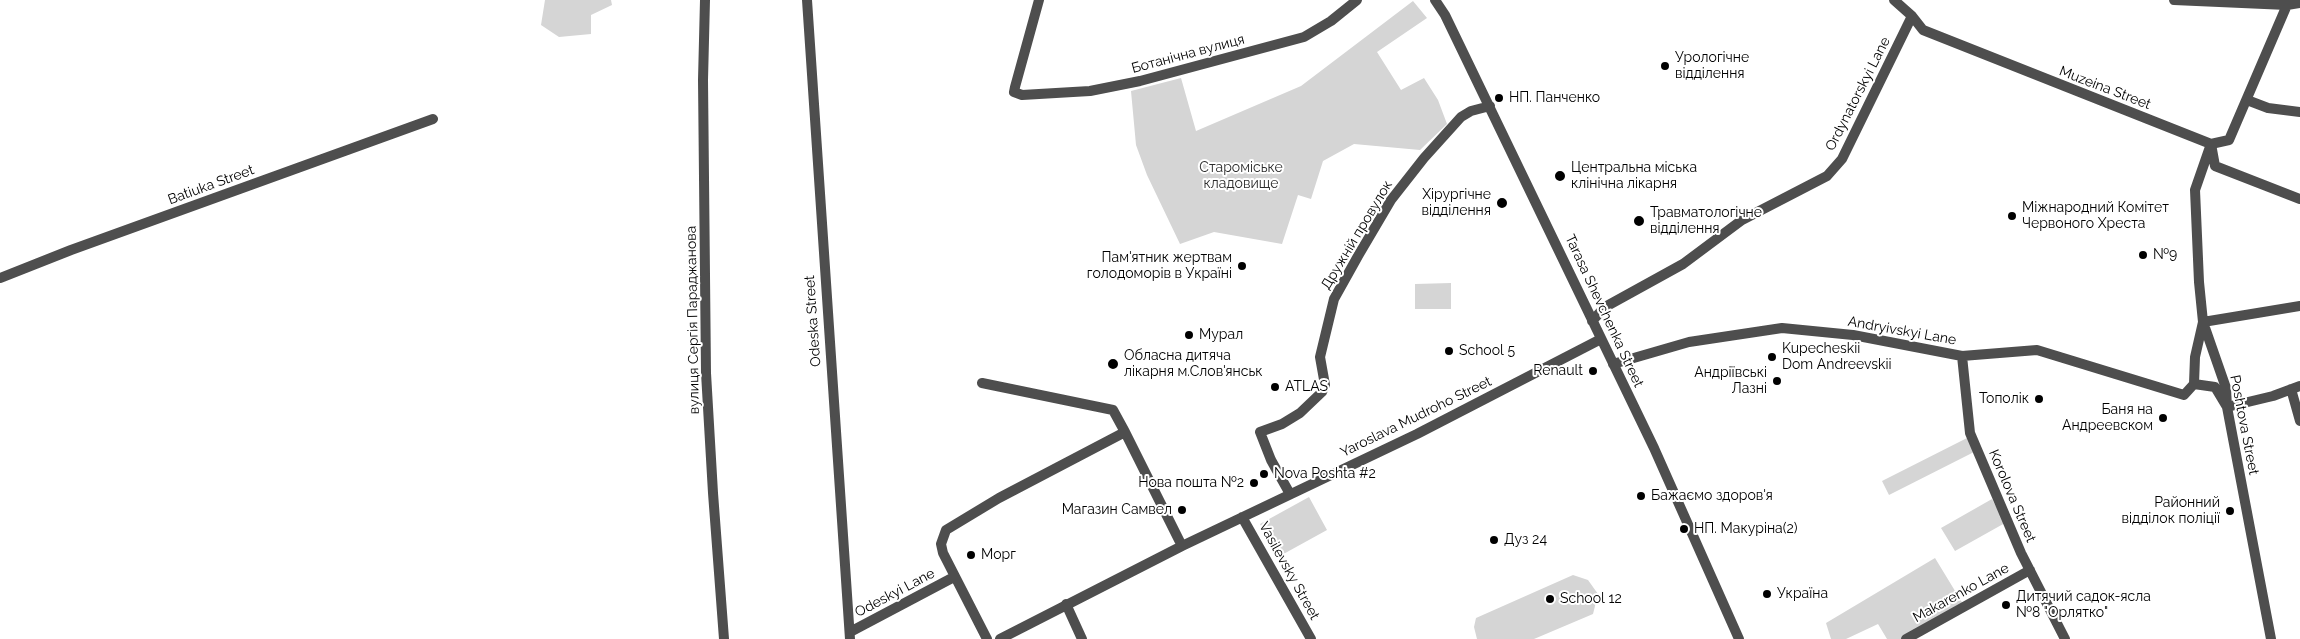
<!DOCTYPE html>
<html>
<head>
<meta charset="utf-8">
<style>
  body { margin:0 }
  canvas { display:block; background:#fff }
</style>
</head>
<body>
<canvas width="2300" height="639"></canvas>
<script>
const ctx = document.querySelector('canvas').getContext('2d');
ctx.lineJoin = 'round';
function paint(path, color) { ctx.fillStyle = color; ctx.fill(path, 'evenodd'); }
function strokePath(path, color, width, dash) { ctx.strokeStyle = color; ctx.lineWidth = width; ctx.lineCap = dash ? 'butt' : 'round'; ctx.setLineDash(dash || []); ctx.stroke(path); }
function label(font, color, halo, rows, align = 'center') {
  ctx.font = font + ' Raleway,sans-serif'; ctx.lineWidth = 4; ctx.setLineDash([]); ctx.textBaseline = 'middle'; ctx.strokeStyle = halo; ctx.fillStyle = color; for (const [text, x, y, turn = 0] of rows) {
    ctx.save(); ctx.translate(x, y); ctx.rotate((+turn || 0) * Math.PI / 180); ctx.textAlign = isNaN(turn) ? turn : align; if (halo) ctx.strokeText(text, 0, 0); ctx.fillText(text, 0, 0); ctx.restore();
  }
}
paint(new Path2D(`
  M545,0h66l1,5 -21,10v19l-32,3 -18,-12z
  M1413,1l14,17 -50,34 24,38 23,-12 14,22 9,24 -27,26 -66,-6 -31,17 -12,38 -13,-4 -16,49 -68,-12 -34,12 -33,-69 -11,-30 -5,-54 50,-13 15,53 105,-45z
  M1451,283v26h-36v-25z
  M1969,437l7,14 -87,44 -7,-14z
  M1309,497l18,33 -49,27 -18,-33z
  M1992,499l13,24 -50,28 -14,-23z
  M1935,558l28,46 -62,35h-14l-9,-15 -32,15h-15l-5,-16z
  M1573,575l15,5 10,14 -5,20 -59,25h-57l-3,-12 2,-9z`), '#d5d5d5');
strokePath(new Path2D(`
  M705,0l-2,80 3,293 7,120 11,146
  M807,0l43,639
  M1039,0l-24,87 -1,5 8,3 68,-4 50,-10 164,-44 27,-16 26,-21
  M1435,0l10,15 209,433 85,191
  M1894,0l18,16 11,14 288,114 4,22 85,33
  M2174,0l113,5 13,-2
  M2247,100l21,8 32,4
  M0,278l71,-28 362,-131
  M1592,321l13,-14 78,-43 59,-44 85,-44 15,-17 70,-143
  M1962,356l8,77 51,120 44,86
  M1613,364l76,-22 93,-14 71,7 109,21 75,-6 147,45 10,-11 21,3 12,20 46,-11 27,-10
  M982,383l131,27 12,22
  M2194,384l1,-27 8,-35 97,-16
  M2291,389l9,32
  M1290,494l-19,-34 -11,-28 22,-8 18,-11 22,-21 3,-7 -5,-28 14,-58 24,-43 33,-56 33,-42 37,-41 10,-6 19,-5
  M1242,517l69,122
  M1066,604l16,35
  M850,632l104,-55
  M987,639l-44,-86 -2,-9 5,-14 53,-32 126,-66 57,114
  M1000,639l182,-93 235,-112 184,-95
  M1906,639l124,-69
  M2271,639l-44,-232 -1,-19 -23,-66 -4,-40 -4,-92 16,-46 18,-4 58,-135`), '#4e4e4e', 10);
for (const [x, y, r, color] of [
  [1665,66,5,"#000"],
  [1499,98,5,"#000"],
  [1560,176,6,"#000"],
  [1502,203,6,"#000"],
  [2012,216,5,"#000"],
  [1639,221,6,"#000"],
  [2143,255,5,"#000"],
  [1242,266,5,"#000"],
  [1189,335,5,"#000"],
  [1449,351,5,"#000"],
  [1772,357,5,"#000"],
  [1113,364,6,"#000"],
  [1593,371,5,"#000"],
  [1777,381,5,"#000"],
  [1275,387,5,"#000"],
  [2039,399,5,"#000"],
  [2163,418,5,"#000"],
  [1264,474,5,"#000"],
  [1254,483,5,"#000"],
  [1641,496,5,"#000"],
  [1182,510,5,"#000"],
  [2230,511,5,"#000"],
  [1684,529,5,"#000"],
  [1494,540,5,"#000"],
  [971,555,5,"#000"],
  [1767,594,5,"#000"],
  [1550,599,5,"#000"],
  [2006,605,5,"#000"]
]) { const dot = new Path2D(); dot.arc(x, y, r, 0, 2 * Math.PI); ctx.fillStyle = color; ctx.fill(dot); strokePath(dot, '#fff', 2); }
label('14px', '#000', '#fff', [
  ["Ботанічна вулиця",1188,54,-15],
  ["Muzeina Street",2105,88,21],
  ["Ordynatorskyi Lane",1858,94,-63],
  ["Batiuka Street",211,185,-20],
  ["Дружній провулок",1357,235,-59],
  ["Tarasa Shevchenka Street",1604,311,65],
  ["вулиця Сергія Параджанова",693,320,-91],
  ["Odeska Street",813,321,-94],
  ["Andryivskyi Lane",1902,331,10],
  ["Yaroslava Mudroho Street",1416,417,-26],
  ["Poshtova Street",2244,425,79],
  ["Korolova Street",2012,496,67],
  ["Vasilevsky Street",1289,571,61],
  ["Odeskyi Lane",895,593,-28],
  ["Makarenko Lane",1961,593,-29]
]);
label('14px', '#000', '#fff', [
  ["Урологічне",1675,58],
  ["відділення",1675,74],
  ["НП. Панченко",1509,98],
  ["Центральна міська",1571,168],
  ["клінічна лікарня",1571,184],
  ["Хірургічне",1491,195,"right"],
  ["відділення",1491,211,"right"],
  ["Міжнародний Комітет",2022,208],
  ["Червоного Хреста",2022,224],
  ["Травматологічне",1650,213],
  ["відділення",1650,229],
  ["№9",2153,255],
  ["Пам'ятник жертвам",1232,258,"right"],
  ["голодоморів в Україні",1232,274,"right"],
  ["Мурал",1199,335],
  ["Kupecheskii",1782,349],
  ["Dom Andreevskii",1782,365],
  ["School 5",1459,351],
  ["Обласна дитяча",1124,356],
  ["лікарня м.Слов'янськ",1124,372],
  ["Renault",1583,371,"right"],
  ["Андріївські",1767,373,"right"],
  ["Лазні",1767,389,"right"],
  ["ATLAS",1285,387],
  ["Тополік",2029,399,"right"],
  ["Баня на",2153,410,"right"],
  ["Андреевском",2153,426,"right"],
  ["Nova Poshta #2",1274,474],
  ["Нова пошта №2",1244,483,"right"],
  ["Бажаємо здоров'я",1651,496],
  ["Районний",2220,503,"right"],
  ["відділок поліції",2220,519,"right"],
  ["Магазин Самвел",1172,510,"right"],
  ["НП. Макуріна(2)",1694,529],
  ["Дуз 24",1504,540],
  ["Морг",981,555],
  ["Україна",1777,594],
  ["Дитячий садок-ясла",2016,597],
  ["№8 \"Орлятко\"",2016,613],
  ["School 12",1560,599]
], 'left');
label('14px', '#2c2c2c', '#fff', [
  ["Староміське",1241,168],
  ["кладовище",1241,184]
]);
</script>
</body>
</html>
